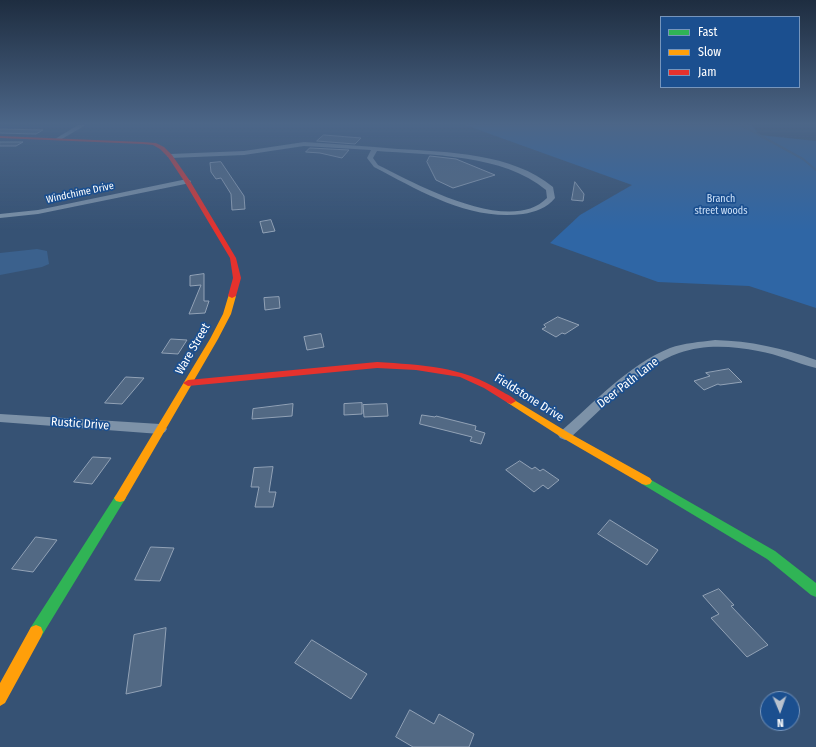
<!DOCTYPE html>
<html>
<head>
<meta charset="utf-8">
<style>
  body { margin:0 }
  #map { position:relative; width:816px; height:747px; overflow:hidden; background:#365274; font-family:"Fira Sans Condensed",sans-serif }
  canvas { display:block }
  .legend { position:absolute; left:660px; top:16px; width:140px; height:72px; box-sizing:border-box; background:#1b4f8f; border:1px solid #7695bc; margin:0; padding:5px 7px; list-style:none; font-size:12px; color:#fff }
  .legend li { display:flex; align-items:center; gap:8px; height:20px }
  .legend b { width:20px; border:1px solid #7695bc }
  .north { position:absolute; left:760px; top:691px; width:40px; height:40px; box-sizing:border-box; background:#1b4f8f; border:1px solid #7695bc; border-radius:50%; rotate:178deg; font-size:11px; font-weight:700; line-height:16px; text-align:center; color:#fff }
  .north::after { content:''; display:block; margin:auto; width:14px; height:18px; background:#b9c2ce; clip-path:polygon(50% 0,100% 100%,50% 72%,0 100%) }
</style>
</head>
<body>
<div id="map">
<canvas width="816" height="747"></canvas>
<ul class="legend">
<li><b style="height:5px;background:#30b455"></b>Fast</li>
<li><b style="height:5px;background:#ff9f0a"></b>Slow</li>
<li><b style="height:5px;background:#e5322d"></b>Jam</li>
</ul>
<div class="north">N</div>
</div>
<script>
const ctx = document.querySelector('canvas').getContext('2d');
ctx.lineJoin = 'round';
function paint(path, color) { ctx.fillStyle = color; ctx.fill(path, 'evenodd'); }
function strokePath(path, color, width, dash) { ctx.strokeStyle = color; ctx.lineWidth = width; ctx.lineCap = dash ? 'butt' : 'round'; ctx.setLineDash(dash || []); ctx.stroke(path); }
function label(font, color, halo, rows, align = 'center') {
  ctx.font = font + ' "Fira Sans Condensed",sans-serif'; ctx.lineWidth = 3.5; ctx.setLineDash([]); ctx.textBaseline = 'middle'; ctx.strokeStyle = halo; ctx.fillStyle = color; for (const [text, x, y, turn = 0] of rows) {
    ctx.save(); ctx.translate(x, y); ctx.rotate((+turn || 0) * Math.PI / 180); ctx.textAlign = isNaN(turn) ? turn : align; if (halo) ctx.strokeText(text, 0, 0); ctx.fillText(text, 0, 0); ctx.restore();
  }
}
paint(new Path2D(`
  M465,125h287l7,10 57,6v167l-67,-22 -91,-4 -108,-39 30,-28 52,-30z`), '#2f66a5');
paint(new Path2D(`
  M37,249l10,2 2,13 -7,3 -42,8v-22z`), '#3b618d');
strokePath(new Path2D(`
  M741,125l62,34 13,11`), '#3b618d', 2);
const building = new Path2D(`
  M0,129l43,1 -7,4 -36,-1z
  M324,135l37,3 -6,6 -38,-3z
  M0,142h23l-7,4h-16z
  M310,148l39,2 -7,8 -22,-5 -14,-1z
  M430,156l26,3 39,16 -42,13 -17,-8 -9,-18z
  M221,162l23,34 1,13 -13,1 -1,-16 -10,-16 -5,1 -5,-7 -1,-9z
  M575,182l9,12 -1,7 -11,-1z
  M271,220l4,11 -12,2 -3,-11z
  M204,274v27h5l-4,12 -16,1 12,-29 -11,1v-10z
  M279,297l1,11 -15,2 -1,-12z
  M558,317l8,3 13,5 -14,9 -3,-1 -6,4 -14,-8 4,-2 -2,-2z
  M321,334l3,13 -17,3 -3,-13z
  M171,339l16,1 -9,14 -16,-1z
  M729,369l13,13 -22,3 -2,-1 -14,6 -10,-9 16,-5 -4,-3z
  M126,377l18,1 -22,26 -17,-1z
  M362,403v11l-18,1v-11z
  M293,404l-1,12 -40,3 1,-10z
  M387,404l1,12 -24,1 -1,-12z
  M422,415l13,2 1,-1 40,10 -1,4 10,3 -4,11 -11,-3 2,-4 -52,-13z
  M93,457l18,1 -19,26 -18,-2z
  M520,461l12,8 3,-2 5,4 3,-2 16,11 -11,9 -5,-4 -9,7 -28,-22z
  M273,467l-4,25h7l-3,15h-18l4,-20h-8l3,-19z
  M610,520l48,30 -11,15 -49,-31z
  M36,537l21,3 -24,32 -21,-3z
  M151,547l23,1 -14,33 -25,-1z
  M719,589l15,16 -3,1 37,39 -21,12 -36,-39 8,-4 -16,-18z
  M166,628l-5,58 -35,8 8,-59z
  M312,640l55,34 -16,25 -56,-36z
  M410,710l24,14 5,-10 35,20 -5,13h-56l-17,-10z`);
paint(building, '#526984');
strokePath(building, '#92a2b6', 1);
paint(new Path2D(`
  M78,125h8l-26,15 -5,-1z
  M304,142c32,2 63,4 94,7 50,3 114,4 155,38l2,11c-8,10 -20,14 -32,16 -54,7 -103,-23 -149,-47l-7,-9 4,-8 -67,-4 -60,9 -74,3 -3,-2 3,-2 74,-3zM377,151c52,4 127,3 169,39l1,8c-37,38 -131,-14 -169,-33l-5,-7z
  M187,179l4,2 -1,2 -152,31 -38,4v-4l38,-4z
  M715,340c35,1 68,8 101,20v8c-20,-5 -38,-14 -58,-17 -25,-5 -54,-7 -79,2 -38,13 -79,58 -109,85l-5,2 -5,-2 -2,-3 2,-3c34,-29 68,-67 110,-84 14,-5 30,-6 45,-8z
  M0,414l160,10 5,2 2,3 -2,3 -5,2 -160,-12z`), '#7d92a8');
paint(new Path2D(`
  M646,477l129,74 41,32v14l-5,-2 -44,-36 -125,-75 -2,-3 2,-3z
  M120,494l4,1 2,3 -2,3 -83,136 -5,2 -5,-2 -2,-5 2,-5 85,-132z`), '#30b455');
paint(new Path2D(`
  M229,294h3l4,2 -5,18 -13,25 -94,162 -4,1 -4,-1 -2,-3 2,-3 94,-156 13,-25z
  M511,398l58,35 81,45 2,3 -2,3 -4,1 -4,-1 -81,-47 -53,-34 -2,-2 2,-2z
  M36,625l5,2 2,5 -2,5 -36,66 -5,3v-23l31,-56z`), '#ff9f0a');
paint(new Path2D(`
  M0,136l143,6 13,1 8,4 8,8 18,26 46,77 5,20 -5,18 -4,2 -4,-2 5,-18 -3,-20 -46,-77 -16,-24 -8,-8 -7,-4 -10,-1 -143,-6z
  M377,362c45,3 85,4 124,29 5,3 11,5 15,10l-5,3 -3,-1 -24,-15 -24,-11 -44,-7 -39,-2 -189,18 -5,-3 5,-3z`), '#e5322d');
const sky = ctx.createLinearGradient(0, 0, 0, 230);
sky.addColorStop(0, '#1e2d40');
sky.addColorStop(0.54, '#4c6688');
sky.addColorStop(1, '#4c668800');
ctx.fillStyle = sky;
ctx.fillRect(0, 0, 816, 230);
label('10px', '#fff', '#1b4f8f', [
  ["Windchime Drive",80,193,-12]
]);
label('10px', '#cfe3fa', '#1b4f8f', [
  ["Branch",721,199],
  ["street woods",721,211]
]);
label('12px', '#fff', '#1b4f8f', [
  ["Ware Street",193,349,-60],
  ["Deer Path Lane",628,383,-38],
  ["Fieldstone Drive",529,398,32],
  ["Rustic Drive",80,424,4]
]);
</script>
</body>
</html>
